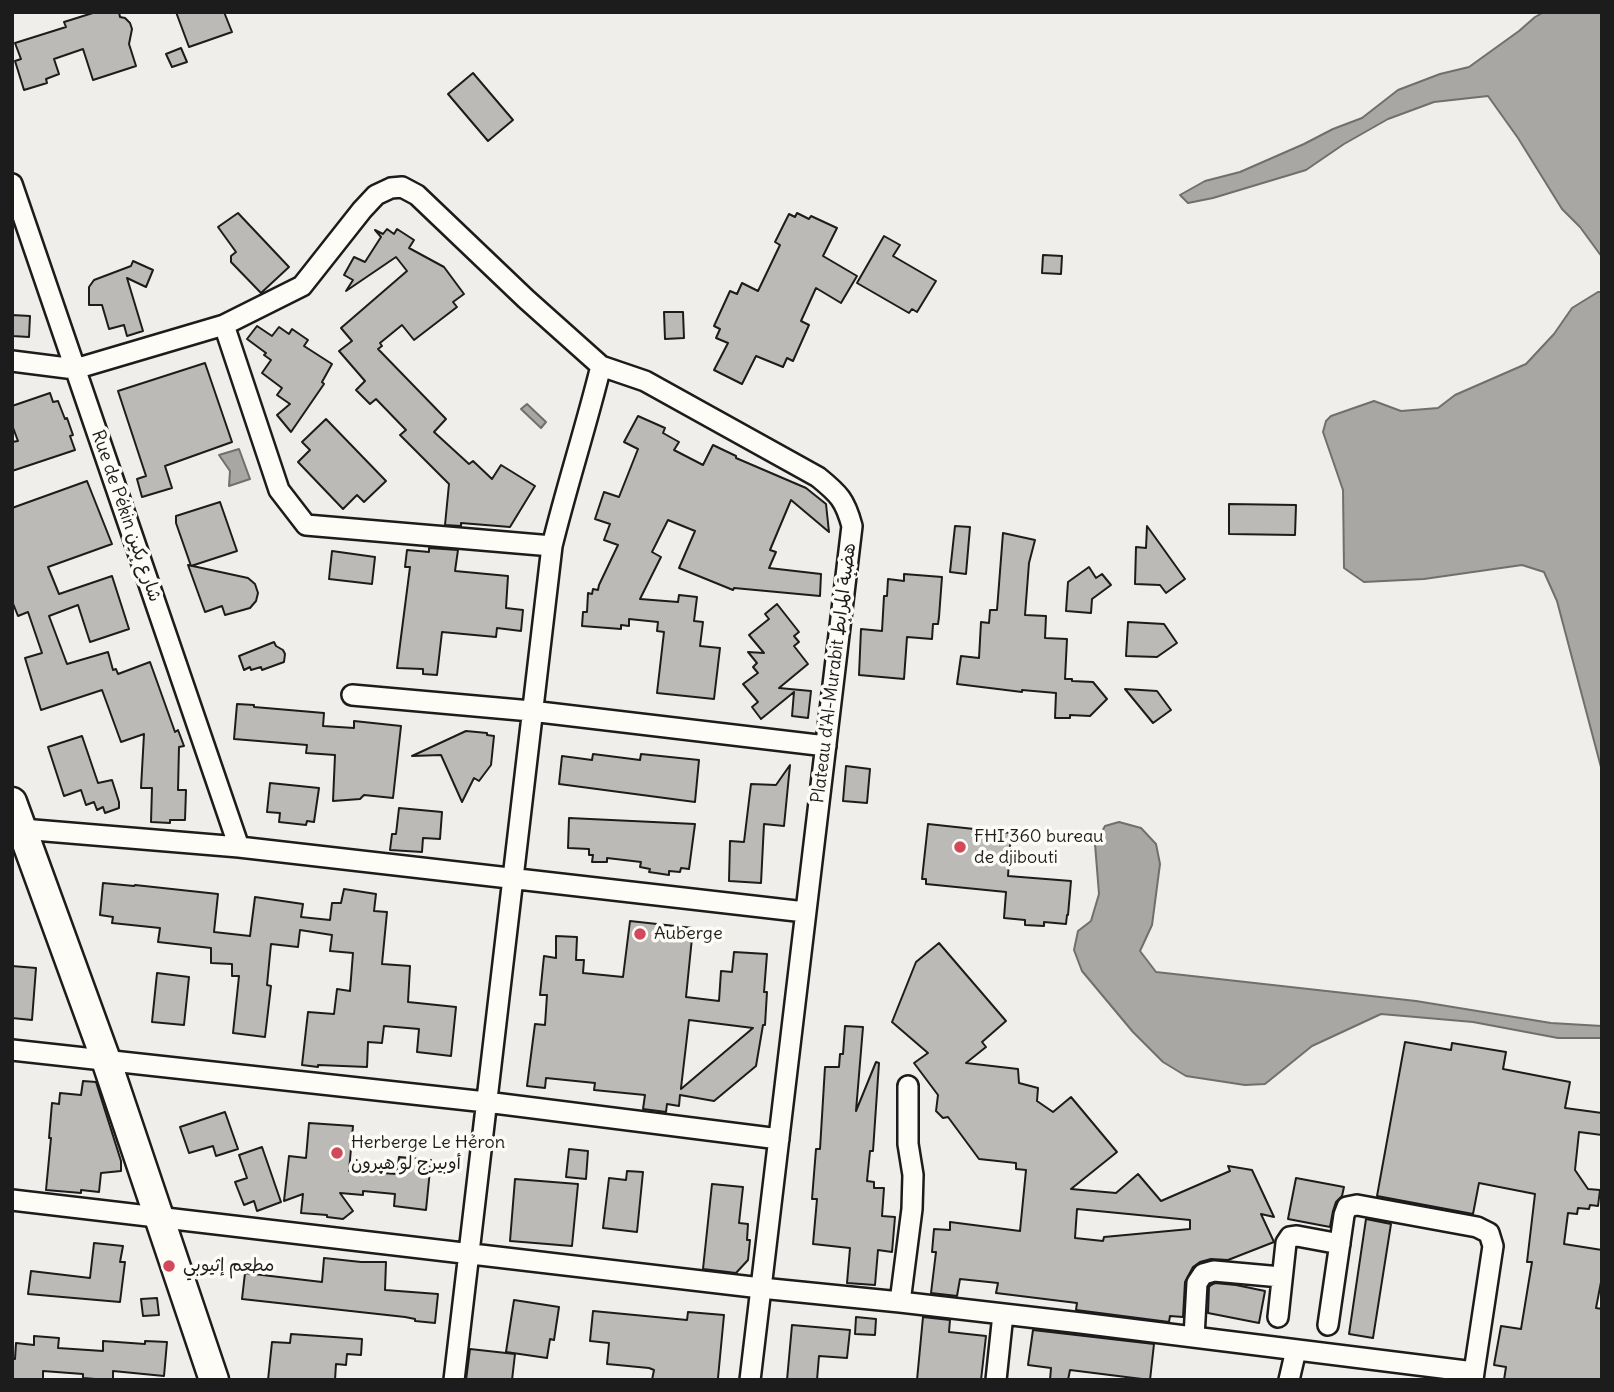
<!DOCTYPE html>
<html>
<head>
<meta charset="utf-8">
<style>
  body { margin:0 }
  #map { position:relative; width:1614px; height:1392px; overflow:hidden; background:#f0eeea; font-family:Delius,sans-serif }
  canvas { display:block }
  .frame { position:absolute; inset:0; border:14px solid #1c1c1c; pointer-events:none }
</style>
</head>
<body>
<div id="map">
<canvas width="1614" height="1392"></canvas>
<div class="frame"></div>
</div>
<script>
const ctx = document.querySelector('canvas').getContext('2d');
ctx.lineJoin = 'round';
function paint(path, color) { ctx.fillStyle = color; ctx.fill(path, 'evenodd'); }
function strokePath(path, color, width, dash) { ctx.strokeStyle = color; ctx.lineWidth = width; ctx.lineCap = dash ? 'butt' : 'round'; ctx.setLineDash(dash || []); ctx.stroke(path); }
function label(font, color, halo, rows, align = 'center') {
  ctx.font = font + ' Delius,"Playpen Sans Arabic",sans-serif'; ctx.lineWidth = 7; ctx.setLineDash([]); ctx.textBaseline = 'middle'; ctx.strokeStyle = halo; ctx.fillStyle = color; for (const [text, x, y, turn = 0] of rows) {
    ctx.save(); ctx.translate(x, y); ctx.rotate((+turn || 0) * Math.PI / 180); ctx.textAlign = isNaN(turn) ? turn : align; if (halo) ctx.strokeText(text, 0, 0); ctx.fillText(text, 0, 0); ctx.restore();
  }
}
const water = new Path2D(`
  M1544,12h58v245l-22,-30 -18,-18 -44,-71 -30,-42 -54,6 -46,17 -44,25 -38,26 -93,28 -25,5 -8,-8 25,-14 35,-9 64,-28 29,-15 29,-11 36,-28 42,-16 29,-7 50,-36 16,-14z
  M1598,292h4v479l-45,-170 -13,-29 -22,-7 -98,14 -60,3 -20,-14 -1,-78 -20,-58 3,-11 5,-5 43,-15 27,10 37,-3 17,-13 71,-31 28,-30 18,-26z
  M527,404l19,18 -5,6 -20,-19z
  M239,449l11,30 -21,7 1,-15 -11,-16z
  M1119,822l22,6 15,16 4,20 -8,61 -12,26 16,21 260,29 135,22 51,3v12h-44l-85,-16 -92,-8 -69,32 -47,38 -20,1 -59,-9 -23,-14 -30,-30 -51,-61 -8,-21 4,-19 13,-10 8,-27 -4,-50 10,-18z`);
paint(water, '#a8a7a3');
strokePath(water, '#706f6d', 2);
const building = new Path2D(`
  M96,12h23l1,5 5,1 5,5 2,6 -3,15 7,22 -43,14 -10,-31 -29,10 5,15 -13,5 1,4 -23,7 -9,-29 6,-2 -6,-16 51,-16 -2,-5z
  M176,12h48l8,20 -43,15z
  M181,48l6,14 -15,5 -6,-13z
  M473,73l40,47 -25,21 -40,-47z
  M238,213l51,54 -28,26 -30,-31v-6l5,-4 -18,-25z
  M797,213l12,6 2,-3 26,12 -14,28 34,20 -16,27 -25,-15 -15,33 8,4 -16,36 -6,-3 -4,9 -27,-11 -14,28 -28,-14 14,-27 -12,-5 4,-9 -6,-3 16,-35 7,3 5,-11 16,8 22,-46 -5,-3 14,-28 6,3z
  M387,229l7,5 3,-5 17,11 -5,8 35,19 20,27 -11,8 4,5 -43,33 -12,-15 -22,18 2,3 -4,3 68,70 -12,13 35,32 4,-3 19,18 9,-14 34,21 -25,41 -49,-4v3l-16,-1 4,-41 -49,-49 6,-5 -30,-31 -6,5 -14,-14 9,-9 -26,-30 13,-10 -11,-13 66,-57 -11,-14 -50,34 7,-11 -9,-5 10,-18 11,5 16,-25 -6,-7 8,4z
  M884,236l16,9 -7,11 43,25 -19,31 -5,-3 -3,4 -52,-30z
  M1043,255l19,1 -1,18 -19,-1z
  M133,261l20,9 -7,17 -19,-9 16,53 -16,5 -3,-11 -15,4 -7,-24h-13v-18l5,-7 37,-14z
  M664,312h19l1,26 -19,1z
  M12,315l18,1 -1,21 -17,-1z
  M257,326l15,10 7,-9 10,7 3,-5 16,11 -4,6 28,18 -10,18 2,2 -33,48 -14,-17 13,-11 -13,-9 5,-7 -20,-15 9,-13 -7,-5 2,-2 -19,-14z
  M205,363l27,79 -67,24 7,22 -30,9 -5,-18 9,-3 -28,-85z
  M50,393l3,9 5,-1 7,18 2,-1 6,17 -3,1 5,14 -63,21v-29l6,-1 -6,-16v-19z
  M638,416l27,12 -2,5 16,9 -5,8 29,15 10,-20 23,11v2l70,30 20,16 3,28 -38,-32 -21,50 6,2 -7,16 52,6 -1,22 -86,-8 -1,2 -54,-22 16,-37 -27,-11 -16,32 9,5 -21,42 38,3 1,-7 18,2 -3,24 9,1 -3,24 20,2 -6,51 -57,-6 7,-61 -7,-1 1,-9 -29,-3v7l-8,-1v4l-39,-3 1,-14h4l1,-19 4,1 1,-5 5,1 1,-5 19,-40 -14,-5 6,-16 -15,-5 9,-27 15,5 19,-48 -14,-7z
  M326,419l60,62 -22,21 -7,-7 -14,14 -45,-47 12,-12 -8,-8z
  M87,481l25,63 -64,23 11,27 53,-18 17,53 -39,13 -12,-37 -29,11 18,48 41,-12 5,18 3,-1 2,5 32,-12 25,70 3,-2 6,16 -5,1 -1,43h8l-1,30h-15v3l-19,-1 1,-34h-11l3,-54 -23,8 -19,-52 -61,20 -16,-52 17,-5 -14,-41 -10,4 -6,-15v-93z
  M220,502l17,49 -46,15 -15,-43v-7z
  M1229,504l67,1 -1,30 -66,-1z
  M955,526l15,1 -4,47 -16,-2z
  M1147,526l38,53 -19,14 -6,-8 -25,-1 1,-37 10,1z
  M1003,533l32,7 -6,23 -4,52 21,1 -1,22 22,1 -2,40h7v2l21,1 14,17 -17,17 -20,-1v3h-15l1,-25 -34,-3v2l-65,-8 4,-28 18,2 2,-36 8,1 1,-13h7z
  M429,548l29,2 -3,21 53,5 -2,32 17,2 -2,21 -24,-3 -1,9 -54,-5 -5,43 -14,-1v-5l-26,-1 13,-101h-5l2,-17 22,2z
  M332,551l43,6 -3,27 -43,-5z
  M188,565l60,13 7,6 3,9 -2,8 -6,7 -25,7 -3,-9 -17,6z
  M1089,567l7,11 6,-4 9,11 -19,14 -1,14 -25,-2 2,-29z
  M904,574l38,3 -3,40 -1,7h-5l-1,15 -25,-2 -3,42 -45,-4 2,-46 21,2 2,-35h3l1,-17 16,2z
  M777,604l22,28 -5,4 5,6 -5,4 14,18 -29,24 32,3 -3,27 -16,-2 2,-24 -33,27 -9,-12 6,-5 -15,-18 15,-11 -5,-6 4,-4 -9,-11 16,1 -15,-18 20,-16 -4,-5z
  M1128,622l36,2 13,19 -20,14 -31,-1z
  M274,642l2,4 7,4 2,4 -1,8 -22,8 -1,-3 -10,3 -1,-3 -6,3 -5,-14z
  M1125,689l32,2 14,19 -18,13z
  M237,704l17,1v2l70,6 -1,13 31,2v-7l47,5 -8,72 -29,-3 -4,4 -27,2 2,-46 -29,-2 1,-8 -73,-6z
  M466,731l21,2v2l7,1 -3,29 -12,16 -5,-3 -12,24 -21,-47 -29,1z
  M82,736l16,47 14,-3 7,22v6l-14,5 -2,-6 -6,3 -3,-8 -8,3 -5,-15 -17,6 -16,-49z
  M593,754l47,6 1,-6 58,6 -4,42 -136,-18 3,-28 30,4z
  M790,765l-6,61 -20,-2 -3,59 -32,-2 1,-40 14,1 7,-58 25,1z
  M846,766l24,3 -3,34 -24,-2z
  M270,783l49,5 -5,34 -7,-1 -1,4 -27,-3 1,-9 -13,-1z
  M399,808l43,4 -2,27 -17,-1 -1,14 -32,-2 2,-16h4z
  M569,818l126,6 -6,45 -8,-1 -1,4 -11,-1v4l-20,-3 1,-3 -10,-2 1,-5 -34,-4v4h-15l1,-7h-4v-6l-21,-1z
  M928,824l83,9 -3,43 63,5 -3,34h-1l-1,9 -22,-2v4l-19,-1v-5l-21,-2 2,-26 -80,-8v-5h-4z
  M103,883l31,3 1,-1 83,9 -4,38 36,4 5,-39 48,7 -2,13 29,3 2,-17h9l3,-14 32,5 -2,17 13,1 -5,52 28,2 -2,36 48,5 -5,49 -34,-4 2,-23 -35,-3 -2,17 -14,-1 -1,25 -49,-2v2l-16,-2 6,-53 26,2 3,-25 13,2 3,-38 -23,-2 2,-16 -32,-5 -2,17 -27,-3 -4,41 4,1 -6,51 -32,-4 6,-57h-7v-12l-21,-1v-15l-53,-6 2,-14 -48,-5 1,-6 -13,-2z
  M630,921l63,7 -7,69 33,4 2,-30 11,1 2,-20 33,2 -3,38h3l-2,33h-2l-7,41 -42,35 -34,-6 -1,11 -12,-2 -1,8 -23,-3 2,-14 -51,-5 1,-7 -49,-5 -1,10 -18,-2 8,-62 10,1 2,-30h-7l4,-39 12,2v-22l21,1 -1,23h8l-1,13 40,4zM689,1020l64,8 -72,61v-1z
  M939,943l67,78 -24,21 4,5 -20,16 52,6 1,14 19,5 -1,13 16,11 18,-15 46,55 -46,37 45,4 22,-19 23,27 69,-30 -2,-5 24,4 22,47 -13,-3 13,28 -46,18 -17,-1 -11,3 -7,5 -8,15 -2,35 -13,-1 -1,6 -93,-12 1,-7 -81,-10 2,-10 -38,-4 -3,17 -26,-3 5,-41h-4l2,-23 16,1v-8l70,9 6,-61 -10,-1v-6l-37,-4 -31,-42 -5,1 -7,-7 2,-16 -24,-32 14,-10 -36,-31 24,-60zM1077,1209l113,11v9l-86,8 -1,4 -28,-3z
  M12,966l24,2 -4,52 -20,-2z
  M157,973l32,4 -5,48 -32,-3z
  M845,1026l18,1 -7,84 20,-49 3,1 -6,88h-3l-3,30 7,1v6h10l-2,28 13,1 -3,35 -14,-2 -3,35 -28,-2 3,-35 -37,-4 4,-45h-5l4,-50h4l5,-82h14l1,-13h3z
  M1405,1042l46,8 1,-7 54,9 -3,17 67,13 -5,26 37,5v22l-23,-3 -4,38 13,19 12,1 -2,16 -8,-1 -1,4 -11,-1 -1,6 -9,-1 -4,31 38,6v27l-6,31 6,1v71h-98l2,-13 -12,-2 7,-39 20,3 11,-67h-5l8,-68 -56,-11 -6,31 -96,-18z
  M83,1081l13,1 25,79v10l-20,2 -2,19 -18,-2v3l-35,-3 5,-52h-2l3,-35 7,1 1,-11 21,2z
  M225,1112l13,37 -22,7 -3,-10 -24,7 -9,-26z
  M309,1123l44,3 -4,45 48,3 2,-17 32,3 -5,50 -32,-4 1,-12 -32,-3v4l-23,-2 13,18 -10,8 -16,-2v-2l-26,-2 2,-19 -19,7 5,-45 17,2z
  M262,1147l19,55 -24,9 -3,-10 -10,4 -9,-23 12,-4 -8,-23z
  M569,1149l19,2 -2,28 -20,-2z
  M627,1171l16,1 -6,60 -34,-4 6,-50 17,2z
  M1296,1178l48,9 -2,9 -6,6 -3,9 -3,16 -42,-8z
  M515,1179l63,5 -6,62 -62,-5z
  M712,1184l31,3 -4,36 9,1 -1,16h3l-2,20 -12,13 -33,-4z
  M1366,1219l25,5 -18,114 -24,-4z
  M94,1243l29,3 -3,16h5l-5,40 -92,-8 3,-23 59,7z
  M324,1258l37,4h25l-1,28 53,4 -3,29 -20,-2v-2l-10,-2 -163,-18 3,-26 77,9z
  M1215,1283l21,2 29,6 -6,32 -51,-10 1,-26 2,-2z
  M157,1298l2,17 -16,1 -2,-17z
  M514,1300l45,7 -5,33 -4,-1 -3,19 -41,-6z
  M593,1311l94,9 1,-8 36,3 -6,63 -1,2h-65l2,-10 -5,-2 -42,-4 2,-21 -19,-2z
  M856,1317l20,2 -1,16 -20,-1z
  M923,1317l27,3 -1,12 37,4 -5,44h-64z
  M792,1325l58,5 -3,28 -28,-2 -2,24h-30z
  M1033,1330l121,14 -4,36 -80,-10 -2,10h-18l1,-12 -23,-3z
  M291,1334l71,5 -1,16 -14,-1 -1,11 -10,-1 -1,16h-67l4,-38 18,1z
  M34,1336l25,2 -1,10 45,3v-10l42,3v-3l22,1 -3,34 -51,-5v9h-6l-24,-2v-4l-40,-3v9h-31v-21h3l1,-16 18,2z
  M470,1349l45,5 -3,26h-46z`);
paint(building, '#bbbab6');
strokePath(building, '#1c1c1c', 2);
const street = new Path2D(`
  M12,184l227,663
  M224,325l55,165 27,35 246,21 -98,834
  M12,361l63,8 149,-44 78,-39 60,-76 14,-15 15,-7 11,-1 15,8 109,104 75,67 44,15 173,96c21,17 27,23 34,49l-102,854
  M552,546c15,-61 34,-119 49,-180
  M352,695l179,16 295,35
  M22,829l217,18 566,65
  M12,1050l474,52 293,37
  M12,1200l749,88 139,14 181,21 393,49 -1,8
  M900,1302l12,-93 1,-34 -5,-31v-58
  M1278,1317l8,-74 4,-6 7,-1 43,8
  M1328,1325l16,-110 3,-8 10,-2 120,22 12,6 4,13 -19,126
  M1194,1337l3,-54 6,-9 11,-3 67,6
  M996,1380l7,-66
  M1289,1380l7,-30`);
const secondary = new Path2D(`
  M12,802l94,258 108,320`);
strokePath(street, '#1c1c1c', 24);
strokePath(secondary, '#1c1c1c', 33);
strokePath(street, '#fdfcf7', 19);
strokePath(secondary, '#fdfcf7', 28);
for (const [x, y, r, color] of [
  [960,847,7,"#d1495b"],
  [640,934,7,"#d1495b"],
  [337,1153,7,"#d1495b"],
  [169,1266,7,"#d1495b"]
]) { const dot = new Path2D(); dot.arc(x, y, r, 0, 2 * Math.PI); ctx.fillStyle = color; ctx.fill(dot); strokePath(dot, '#fdfcf7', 2.5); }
label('18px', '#1c1c1c', '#fdfcf7', [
  ["Rue de Pékin شارع بكين",126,516,71],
  ["Plateau d'Al-Murabit هضبة المرابط",834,673,-83]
]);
label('18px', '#1c1c1c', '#fdfcf7', [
  ["FHI 360 bureau",974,837],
  ["de djibouti",974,858],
  ["Auberge",654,934],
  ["Herberge Le Héron",351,1143],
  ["أوبيرج لو هيرون",351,1164],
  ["مطعم إثيوبي",183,1266]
], 'left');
</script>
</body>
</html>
